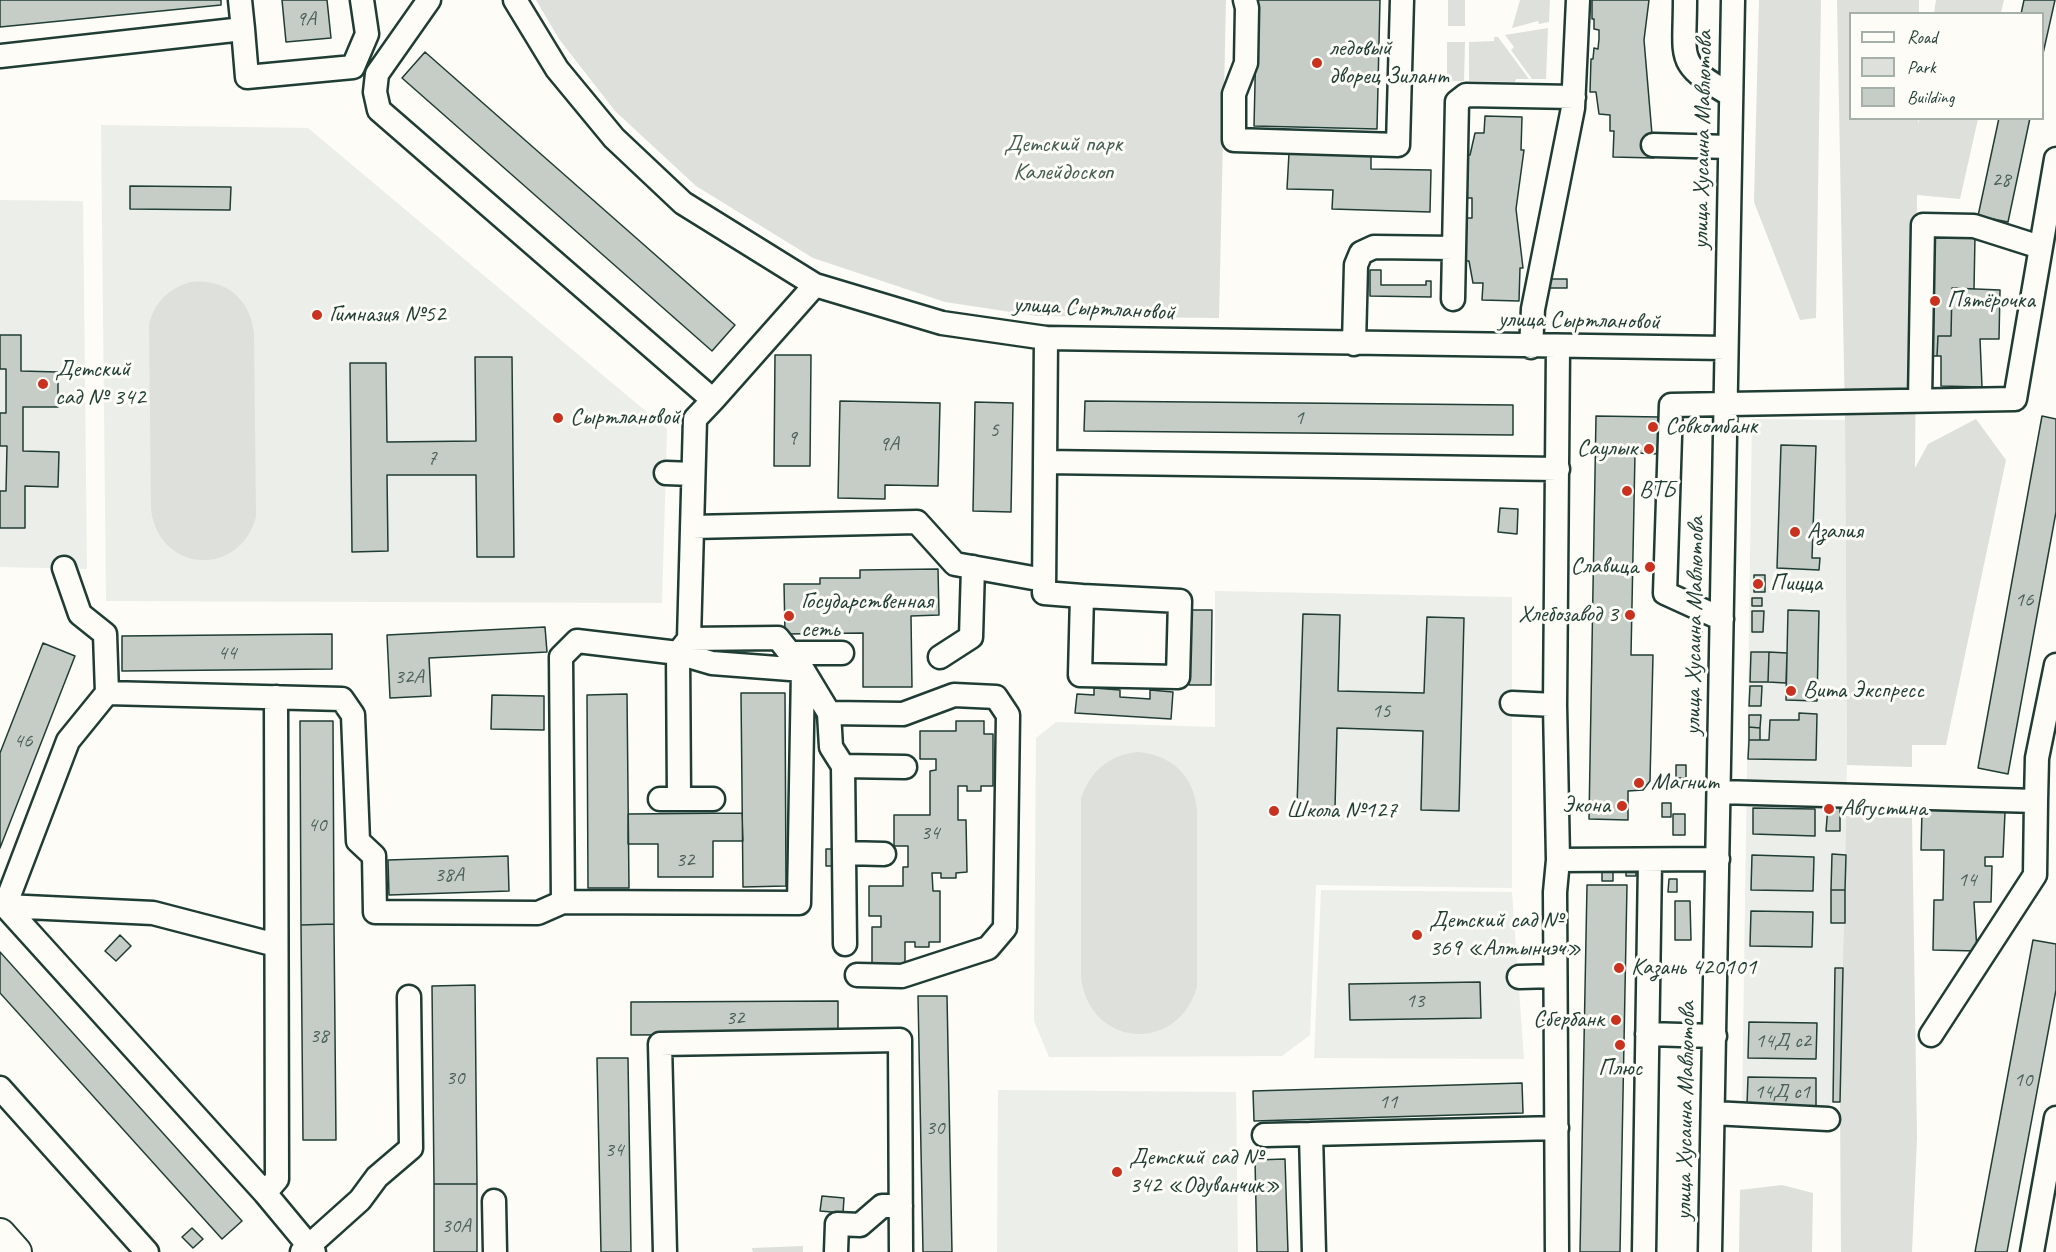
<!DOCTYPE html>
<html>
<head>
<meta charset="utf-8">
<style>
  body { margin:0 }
  #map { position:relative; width:2056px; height:1252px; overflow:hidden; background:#fdfcf7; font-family:Caveat,sans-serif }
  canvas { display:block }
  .legend { position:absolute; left:1849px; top:12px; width:195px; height:108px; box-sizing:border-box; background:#fdfcf7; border:2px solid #a4b0a9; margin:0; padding:8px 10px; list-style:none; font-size:18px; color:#1f3d34 }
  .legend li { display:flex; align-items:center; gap:12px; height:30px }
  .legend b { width:30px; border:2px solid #a4b0a9 }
</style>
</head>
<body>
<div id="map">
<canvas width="2056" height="1252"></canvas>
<ul class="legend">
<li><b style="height:8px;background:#fdfcf7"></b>Road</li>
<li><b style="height:16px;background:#dde0db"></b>Park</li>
<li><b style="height:16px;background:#c6cdc7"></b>Building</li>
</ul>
</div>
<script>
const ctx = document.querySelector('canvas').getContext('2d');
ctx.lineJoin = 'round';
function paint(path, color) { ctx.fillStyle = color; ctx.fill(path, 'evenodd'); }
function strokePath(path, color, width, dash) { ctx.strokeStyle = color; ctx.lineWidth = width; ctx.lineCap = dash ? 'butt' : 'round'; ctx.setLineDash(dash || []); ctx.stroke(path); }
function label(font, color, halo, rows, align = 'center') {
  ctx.font = font + ' Caveat,sans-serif'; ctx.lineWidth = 6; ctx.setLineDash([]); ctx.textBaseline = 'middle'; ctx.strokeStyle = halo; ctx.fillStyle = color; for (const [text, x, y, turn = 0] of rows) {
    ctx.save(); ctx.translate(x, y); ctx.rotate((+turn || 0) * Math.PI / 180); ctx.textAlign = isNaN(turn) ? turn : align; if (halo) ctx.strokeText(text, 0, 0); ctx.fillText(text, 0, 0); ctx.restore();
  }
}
paint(new Path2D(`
  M101,125l207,3 359,301 -5,174 -556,-2z
  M0,200l83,1 4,368 -87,-2z
  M1752,419l93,1 2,345 -7,337h-7l-12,10 -79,-1z
  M1215,591l297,6v291l-196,-3 -6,150 -28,21 -233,1 -15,-36 2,-283 20,-16 159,5z
  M1321,890l191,2 12,167 -210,-1z
  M998,1090l238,2 2,160h-241z`), '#eceee9');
paint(new Path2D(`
  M536,0h690l-7,318 -182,-2 -92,-14 -132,-44 -117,-72 -81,-75 -56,-72z
  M1448,0h17v26h-17z
  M1520,0h30l-1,22 -10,2 -1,-3 -26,7z
  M1759,0h62l-5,318 -16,2 -46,-118z
  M1837,0h82v13l-69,1v104l68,1v5l1,-5h59l-18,80 -43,-4 -2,273 13,-24 48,-25 30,41 -60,285h-34v22l-65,-2 -2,-345z
  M1936,0h68l-3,13h-67z
  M1548,28l-2,51h-14l-21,-29 3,-3 -9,-12z
  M1494,37h4l31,42h-13l-1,3 -46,-1v-39l25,-1z
  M1447,42h18l-1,39h-17z
  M190,282c35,-4 60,16 64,51l2,184c-17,62 -98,55 -105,-8l-2,-185c6,-22 19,-35 41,-42z
  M1138,752c34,3 56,24 59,58v177c-20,68 -108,60 -116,-10v-178c9,-28 28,-44 57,-47z
  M1846,816l66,2 5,320 -5,114h-71l-1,-150z
  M1782,1185l31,8 -1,59h-73l1,-62z
  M803,1246v6h-50l-1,-4z`), '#dde0db');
const building = new Path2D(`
  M0,0h221v5l-221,22z
  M327,0l4,38 -45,4 -4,-42z
  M1257,0h123l-3,129 -123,-3z
  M1592,0h57l-5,40 10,118 -41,-1 1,-26h-4v-16l-11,-1 -3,-22h-6l1,-33h2l1,-11 4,1 1,-10v-9l-5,-1v-10h-2z
  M2024,0h31l-13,58v-44h-21z
  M425,52l310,273 -23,26 -310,-273z
  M1485,116l37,1 -1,33h3l-8,59 7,59h-3l-1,33 -37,-1 1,-17h-10l-4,-22h-5v-33h3v-10h5v-20h-5v-10h-2l1,-33h4l5,-22h9z
  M1999,118h31l-22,104 -30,-6z
  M1289,153l82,2v14l60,1 -1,42 -98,-3 1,-19 -46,-1z
  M130,186l101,1 -1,23 -100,-1z
  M1930,235l45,1 -1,53 -22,-1 -1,48h-13l-1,20h-9z
  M1370,270h11v15h45v-4h5v16l-61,-1z
  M1549,279h18v9h-18z
  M1952,288l48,2 -1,49h-19l2,48 -41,-1v-30h-4l1,-20h13z
  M0,335h21v36l37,1v35h-35v44l36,1 -1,35 -33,-1v42h-25v-37h6l1,-45h-7v-33h6v-44h-6z
  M775,355h36l-1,111h-36z
  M475,357h37l2,200h-37l-1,-82h-89l1,76 -36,1 -2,-189h36l1,79 89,-1z
  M840,401l100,2 -2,83 -53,-1v14l-47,-1z
  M1085,401l428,4v30l-429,-4z
  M975,402l38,1 -2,109 -38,-1z
  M1596,416l65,1 -1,37 -25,-1 -4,202h22l-3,126 -7,9 -15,1v29l-39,-1z
  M2042,416l14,3v93l-48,262 -30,-6z
  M1781,445l35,1 -4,112h8l-1,12 -42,-2z
  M1500,508l18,1 -1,25 -19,-2z
  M938,569l1,46 -28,1 1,71h-49v-54l-78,1 -1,-50h36v-6h40v-8z
  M1754,575h11v17h-11z
  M1752,598h10v8h-10z
  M1190,610h22l-1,75h-22z
  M1788,610l31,1 -2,90 -31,-1z
  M1752,611h12l-1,21h-11z
  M1303,614l37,1 -2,76 86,2 3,-76 37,1 -5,193 -38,-1 2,-79 -86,-3 -2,80 -38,-1z
  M545,627l2,25 -118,6 2,38 -41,2 -3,-63z
  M1693,630h9v12h-9z
  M332,634v35l-210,2v-35z
  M43,643l32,13 -75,192v-95z
  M1751,652h18l-1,30h-18z
  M1769,652l18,1 -1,30 -18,-1z
  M1750,686h12l-1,20h-12z
  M1094,688l26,2v7l30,2v-9l23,2 -2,27 -96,-6 2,-19 17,1z
  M741,693h44l1,193 -43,1z
  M627,694l2,194h-41l-1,-193z
  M492,695l52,1v34l-53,-1z
  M1799,713l18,1 -1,46 -68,-1 1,-19h20l1,-20h29z
  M1749,715h12l-1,13 -11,-1z
  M300,721h33l1,203 -33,1z
  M956,721h28v13h9v52h-12v5h-14v-5h-9v34h8l1,52 -11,1v5h-15v-5h-9l1,18h7v51h-11v5h-14v-5h-10v23h-33v-38h9v-11h-12v-30h34v-19h5v-21h-14v-31h36v-44l6,-1v-11h-16v-28h36z
  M1749,727l11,1v12h-11z
  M1676,765h10v13h-10z
  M1662,803h9v14h-9z
  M1828,806h12v25h-14z
  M1753,808l62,1v27l-62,-2z
  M1922,810l83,2 -2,45h-18v9h7l-1,36h-17l3,49 -44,-1 1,-50h9l1,-50h-23z
  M742,813l1,28h-30v36h-55v-33h-30v-30z
  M1673,814h12v21h-12z
  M826,849h9v17h-9z
  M1832,854l14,1 -1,35h-14z
  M1752,855l62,2 -1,34 -62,-1z
  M508,856l1,35 -120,4 -1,-35z
  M1602,862h11v19h-11z
  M1626,863h10v13h-10z
  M1669,879h8v13h-9z
  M1587,885h40l-7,367h-40z
  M1831,890h14v33h-14z
  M1675,901h15l1,39h-16z
  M1751,911l62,1 -1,35 -62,-1z
  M334,924l2,216h-33l-2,-215z
  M120,935l11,11 -15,15 -11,-10z
  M2033,940l23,4v46l-49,262h-32z
  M0,952l242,269 -20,18 -222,-246z
  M1835,968h8l-3,134h-7z
  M1480,982l1,36 -131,2 -1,-36z
  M475,985l2,199h-43l-2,-198z
  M918,996h29l5,256h-29z
  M838,1001v33l-207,1v-33z
  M1749,1022l68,1 -1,36 -68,-1z
  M597,1058h31l3,194h-30z
  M1748,1077l68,1v29l-69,-2z
  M1522,1083l1,30 -269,8 -1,-30z
  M1285,1159l3,93h-31l-2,-92z
  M434,1184h43v68h-43z
  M822,1196l22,2 -1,15 -23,-2z
  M192,1228l11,11 -10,9 -11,-11z`);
paint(building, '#c6cdc7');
strokePath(building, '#1f3d34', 1.5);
const minor = new Path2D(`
  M429,0l-52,74 -2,18 4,18 334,290 102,-115
  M515,0l42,69 57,69 69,65 132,82 127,38 104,15 680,10
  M1245,0l2,8 -1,55 -12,31v46l164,5 4,-145
  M1685,0c0,61 -10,63 46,95
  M243,29l4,48 106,-10 14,-33 -5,-34
  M0,56l243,-27 -3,-29
  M1653,145l77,2
  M1453,299l4,-197 9,-7 108,2
  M1046,338l-2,255 38,3 -2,79 98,2 2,-76 -98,-5
  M1354,344l2,-79 5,-12 13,-6 80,1
  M1531,347l2,-38 40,-201 5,-108
  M1920,400l3,-175 51,1 66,21
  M1045,462l513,7
  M666,473l27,1
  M692,527l225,-5 38,42 89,16
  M64,568l16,46 25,20 2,59
  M1722,619l-57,-26 6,-188 344,-6 41,-240
  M689,639l89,-1 25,32 26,43 74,1 51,-19 42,2 12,18 -3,213 -17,20 -86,28 -45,-1
  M790,653h52
  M940,657l31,-20 2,-70
  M1512,703l43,2
  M829,713l2,34 12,19 2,178
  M843,766l62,1
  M1720,792l316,9 1,-43 19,-93
  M660,799h53
  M844,853l40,1
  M1558,860l160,-1
  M0,901l5,5 148,7 123,32
  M563,902l236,1 4,-233 -91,-7 -34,-10 1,146
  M1519,977l36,-1
  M1647,1034l68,2
  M1931,1035l104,-160 1,-74
  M0,1088l147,164
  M1713,1113l115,6
  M1264,1135l47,-1
  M265,1193l12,-14 -1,-482
  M494,1201l1,51
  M302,1252l58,-52 17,-23 34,-29 -2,-151
  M314,1252l-49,-59 -260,-287 63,-165 39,-48 235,6 11,16 5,126 16,15 1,56 163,1 25,-11 -2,-245 16,-16 101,12 11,-14 6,-220 18,-19
  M665,1252l-5,-208 240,-4 1,212
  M836,1252l1,-28 23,1 22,-19h19
  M1314,1252l-3,-118 246,-6
  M1557,1252l-2,-360 3,-32 -3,-155 3,-357
  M1644,1252l6,-391
  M1710,1252l23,-1252
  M2032,1252l24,-134`);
const major = new Path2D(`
  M0,1234l16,18`);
strokePath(minor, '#1f3d34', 27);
strokePath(major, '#1f3d34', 34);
strokePath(minor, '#fdfcf7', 22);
strokePath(major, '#fdfcf7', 30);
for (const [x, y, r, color] of [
  [1317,63,6,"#c8321e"],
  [1935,301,6,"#c8321e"],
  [317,315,6,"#c8321e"],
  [43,384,6,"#c8321e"],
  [558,418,6,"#c8321e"],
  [1653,427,6,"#c8321e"],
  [1649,449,6,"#c8321e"],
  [1627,491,6,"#c8321e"],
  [1795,532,6,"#c8321e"],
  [1650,567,6,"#c8321e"],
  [1758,584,6,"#c8321e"],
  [1630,615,6,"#c8321e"],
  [789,616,6,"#c8321e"],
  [1791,691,6,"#c8321e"],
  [1639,783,6,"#c8321e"],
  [1622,806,6,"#c8321e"],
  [1829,809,6,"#c8321e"],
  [1274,811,6,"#c8321e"],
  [1417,935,6,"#c8321e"],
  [1619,968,6,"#c8321e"],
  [1616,1020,6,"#c8321e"],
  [1620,1045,6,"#c8321e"],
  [1117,1172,6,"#c8321e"]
]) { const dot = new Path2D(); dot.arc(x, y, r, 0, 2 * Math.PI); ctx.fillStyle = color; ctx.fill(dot); strokePath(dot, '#fdfcf7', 2); }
label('21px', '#496159', null, [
  ["9А",306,19],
  ["28",2001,180],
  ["1",1299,418],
  ["5",994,430],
  ["9",792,438],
  ["9А",889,444],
  ["7",432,458],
  ["16",2024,600],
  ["44",227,653],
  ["32А",409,677],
  ["15",1381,711],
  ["46",23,741],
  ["40",317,825],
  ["34",930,833],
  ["32",685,860],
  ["38А",449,875],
  ["14",1967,880],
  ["13",1415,1001],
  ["32",735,1018],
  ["38",319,1036],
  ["14Д с2",1783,1041],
  ["30",455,1078],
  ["10",2023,1080],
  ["14Д с1",1782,1092],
  ["11",1388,1102],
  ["30",935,1128],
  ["34",614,1150],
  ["30А",456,1226]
]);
label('24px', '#1f3d34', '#fdfcf7', [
  ["ледовый",1329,49],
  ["дворец Зилант",1329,77],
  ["Пятёрочка",1947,301],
  ["Гимназия №52",329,315],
  ["Детский",55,370],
  ["сад № 342",55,398],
  ["Сыртлановой",570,418],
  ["Совкомбанк",1665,427],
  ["Саулык",1637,449,"right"],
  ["ВТБ",1639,491],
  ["Азалия",1807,532],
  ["Славица",1638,567,"right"],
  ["Пицца",1770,584],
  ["Государственная",801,602],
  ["сеть",801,630],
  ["Хлебозавод 3",1618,615,"right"],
  ["Вита Экспресс",1803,691],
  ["Магнит",1651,783],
  ["Экона",1610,806,"right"],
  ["Августина",1841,809],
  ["Школа №127",1286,811],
  ["Детский сад №",1429,921],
  ["369 «Алтынчэч»",1429,949],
  ["Казань 420101",1631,968],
  ["Сбербанк",1604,1020,"right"],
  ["Плюс",1620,1069,"center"],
  ["Детский сад №",1129,1158],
  ["342 «Одуванчик»",1129,1186]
], 'left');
label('24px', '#1f3d34', '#fdfcf7', [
  ["улица Хусаина Мавлютова",1703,140,-89],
  ["улица Сыртлановой",1094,309,3],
  ["улица Сыртлановой",1579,321,1],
  ["улица Хусаина Мавлютова",1695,626,-89],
  ["улица Хусаина Мавлютова",1686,1111,-89]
]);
label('24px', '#455e55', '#fdfcf7', [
  ["Детский парк",1063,145],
  ["Калейдоскоп",1063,173]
]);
</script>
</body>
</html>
